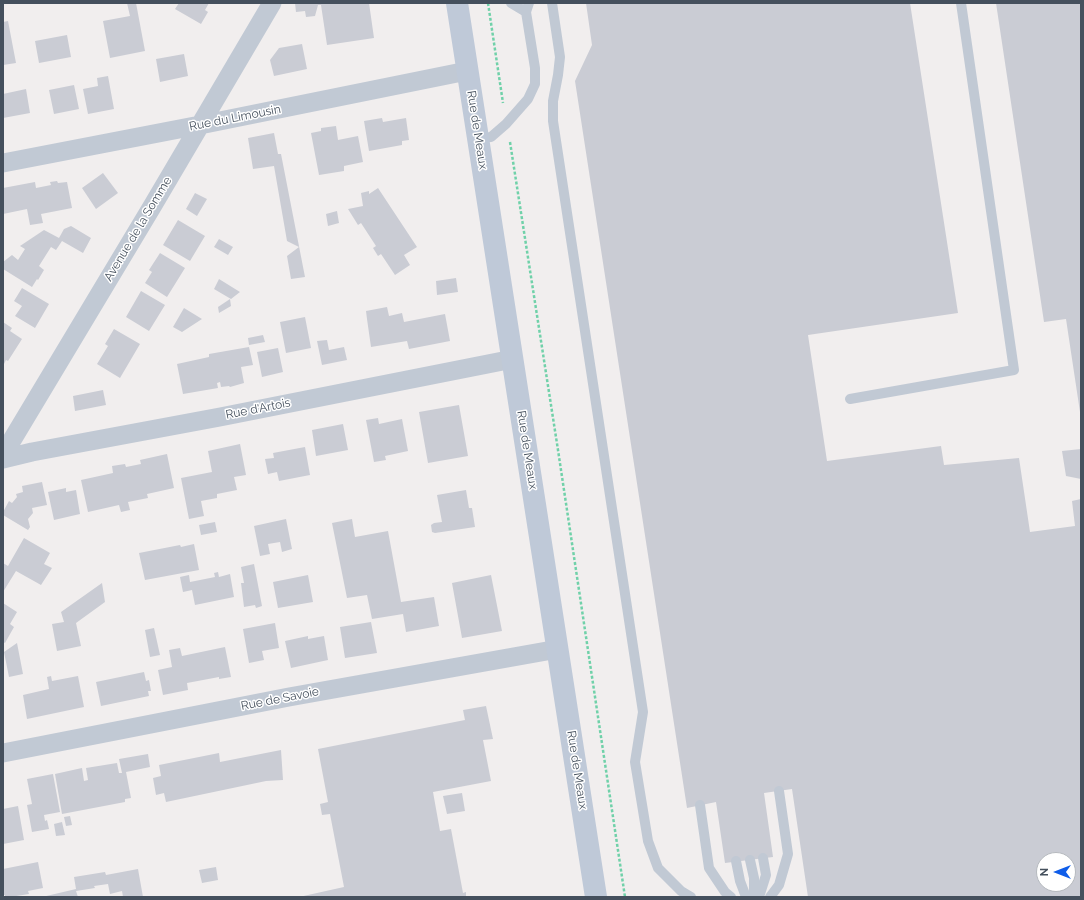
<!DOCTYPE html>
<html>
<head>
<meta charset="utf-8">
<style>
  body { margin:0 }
  #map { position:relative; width:1084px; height:900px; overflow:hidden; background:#f1eeee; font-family:Raleway,sans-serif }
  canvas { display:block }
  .frame { position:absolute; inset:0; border:4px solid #45505d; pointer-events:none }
  .north { position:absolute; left:1036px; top:852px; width:40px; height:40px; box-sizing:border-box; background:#fff; border:1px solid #b5b9be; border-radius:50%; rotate:270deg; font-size:11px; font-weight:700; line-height:16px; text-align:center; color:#45505d }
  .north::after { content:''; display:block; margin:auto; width:14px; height:18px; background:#0f5de9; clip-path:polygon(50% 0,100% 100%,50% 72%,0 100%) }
</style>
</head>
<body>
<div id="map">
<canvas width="1084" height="900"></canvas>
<div class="frame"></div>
<div class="north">N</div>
</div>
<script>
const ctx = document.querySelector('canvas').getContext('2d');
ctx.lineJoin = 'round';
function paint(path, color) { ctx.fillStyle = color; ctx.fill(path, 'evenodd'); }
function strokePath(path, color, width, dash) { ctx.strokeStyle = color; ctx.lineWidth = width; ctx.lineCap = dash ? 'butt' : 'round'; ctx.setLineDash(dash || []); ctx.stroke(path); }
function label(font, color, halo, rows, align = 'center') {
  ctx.font = font + ' Raleway,sans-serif'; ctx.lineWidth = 3; ctx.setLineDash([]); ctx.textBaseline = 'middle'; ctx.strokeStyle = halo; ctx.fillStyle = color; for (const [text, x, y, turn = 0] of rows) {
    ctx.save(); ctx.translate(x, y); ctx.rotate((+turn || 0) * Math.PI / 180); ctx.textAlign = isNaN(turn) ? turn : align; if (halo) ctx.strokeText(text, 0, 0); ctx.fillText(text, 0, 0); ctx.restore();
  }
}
paint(new Path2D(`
  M127,3h9l9,48 -35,7 -7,-37 27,-5z
  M179,3h30l-4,7 3,2 -7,12 -26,-15z
  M295,3h74l5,35 -47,7 -6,-40h-3l-3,11 -9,1 -1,-6 -9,1z
  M586,3h324l48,310 -150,22 19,126 114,-15 3,19 75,-7 11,74 45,-6 -3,-25 9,-2v398h-273l-16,-108 -28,4 9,64 -48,6 -9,-61 -29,6 -112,-727 17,-36zM1044,860h24v24h-24z
  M996,3h85v409h-1l-14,-93 -22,3z
  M8,21l8,42 -13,2v-43z
  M67,35l4,22 -32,6 -4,-22z
  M302,44l5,25 -33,7 -4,-16 9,-12z
  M184,54l4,22 -28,6 -4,-23z
  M108,76l6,33 -26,5 -5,-25 15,-3 -1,-8z
  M74,85l5,24 -25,5 -5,-24z
  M26,89l4,24 -27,5v-24z
  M382,118l1,4 23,-4 3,22 -7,1v4l-33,6 -5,-30z
  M336,126l2,14 20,-4 5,26 -19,4v5l-25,4 -8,-42 10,-2v-3z
  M274,133l4,21h3l24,123 -14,2 -4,-23 12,-9 -12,-6 -13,-75 -21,3 -5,-31z
  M103,173l15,20 -22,16 -14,-21z
  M57,181l1,2 9,-1 5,26 -31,6 2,9 -13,2 -3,-16 -24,5v-26l32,-6 1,6 15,-3 -1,-3z
  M378,188l39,59 -13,8 6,10 -15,10 -14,-21 -3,2 -5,-8 3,-2 -15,-23 -3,2 -10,-16 15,-3 -2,-13 8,-2v3z
  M195,193l12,6 -10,17 -11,-7z
  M337,211l2,12 -11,3 -2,-12z
  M178,220l27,16 -15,25 -27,-16z
  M71,226l20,12 -8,15 -21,-12 -6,9 -5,-3 -12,19 5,4 -6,10 -1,-1 -5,8 -29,-18v-7l9,-7 6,5 7,-11 -5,-3 24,-16 15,8 5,-9z
  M219,239l14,8 -5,8 -14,-8z
  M160,253l25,15 -18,29 -22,-14 7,-11 -3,-2z
  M456,278l2,14 -21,3 -1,-14z
  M219,279l21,13 -9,7 -17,-10z
  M22,288l27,16 -14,24 -20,-12 7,-10 -8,-5z
  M141,291l24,14 -16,26 -23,-14z
  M230,299l1,7 -12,7 -1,-6z
  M387,307l2,9 13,-3 2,9 41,-8 5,27 -41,8 -2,-8 -36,6 -4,-28 -1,-8z
  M184,308l18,11 -20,13 -9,-5z
  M305,317l6,31 -25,5 -6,-31z
  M3,322l9,6 -2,3 12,8 -14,22 -2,-1 -3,6z
  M114,329l26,15 -20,34 -23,-14 11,-18 -3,-2z
  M263,335l2,7 -16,3 -1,-7z
  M327,340l2,10 15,-3 3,13 -25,5 -5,-24z
  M249,347l4,18 -12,2 3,16 -14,4 -1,-1 -8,1 -1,-5 -3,1 1,5 -35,6 -6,-30 32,-7v-3z
  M278,348l5,24 -21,5 -5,-25z
  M103,390l3,15 -31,6 -2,-15z
  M459,405l9,51 -40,7 -9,-51z
  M378,418l1,6 23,-5 6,32 -23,5 1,4 -12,2 -8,-42z
  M343,424l5,26 -32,6 -4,-26z
  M240,444l6,31 -12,2 3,13 -20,4v4l-16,3 3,15 -15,3 -8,-41 31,-6 -4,-21z
  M305,447l5,28 -31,6 -2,-9 -9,2 -3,-15 9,-1 -1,-5z
  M1081,449v30l-15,-3 -4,-25z
  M167,454l7,34 -27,6 1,4 -20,4 2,8 -9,2 -2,-7 -31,7 -7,-32 32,-7 -1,-7 13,-2 1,3 15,-3 -1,-4z
  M42,482l5,23 -15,3 1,5 -5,6 2,8 -2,3 -25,-15v-3l6,-11 3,2 5,-6 -1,-3 7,-2 -1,-6z
  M66,488v4l10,-2 4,24 -26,6 -6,-28z
  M466,490l3,18h3l3,19 -40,6 -3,-1 -1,-7 3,-2 8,-1 -5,-27z
  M286,519l6,30 -10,3 -2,-10 -12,2 2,10 -10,2 -6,-30z
  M352,519l3,18 33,-6 13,71 33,-5 5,29 -33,6 -3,-18 -31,5 -5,-24 -20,3 -15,-75z
  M215,522l2,10 -16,3 -2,-10z
  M24,538l26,15 -6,11 8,4 -11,17 -25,-14 -13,21v-29l5,3z
  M194,544l5,26 -54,10 -6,-27 41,-8 1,2z
  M254,564l8,42 -6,2 -1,-3 -11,2 -3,-24h3l-3,-16z
  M218,572l1,5 11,-3 4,23 -39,8 -3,-15 -9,2 -3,-15 9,-2 1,7 25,-5 -1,-4z
  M308,575l5,27 -35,6 -5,-26z
  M491,575l11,56 -40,7 -10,-55z
  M102,583l3,19 -29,21 5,23 -24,5 -5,-27 12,-2 -3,-10z
  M3,603l14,9 -7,12 4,3 -9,16 -2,-1z
  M371,622l6,31 -32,5 -5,-31z
  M275,623l4,25 -17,3 2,9 -15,3 -6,-34z
  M154,628l6,27 -10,2 -5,-27z
  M308,636v3l16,-3 4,24 -37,8 -6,-27z
  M17,643l6,31 -14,3 -5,-25z
  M225,647l6,30 -12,2v-2l-32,6 1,7 -25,5 -5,-25 14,-3 -3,-17 11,-2 2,8z
  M144,672l2,9 3,-1 2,11h-3l1,5 -48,10 -5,-24z
  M51,676l1,5 26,-5 6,31 -57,12 -4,-24 26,-6 -2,-12z
  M486,706l7,33 -10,1 8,41 -58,11 7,39 11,-2 12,64 3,-1v5h-167l45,-10 -14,-73 -8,1 -2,-11 8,-2 -10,-53 147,-29 -2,-10z
  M281,750l2,30 -17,1 -19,4 -81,17 -2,-9 -8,2 -3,-17 8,-2 -2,-11 60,-12 1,9z
  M148,754l2,13 -24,5 5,26 -6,1v3l-63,12 -7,-40 27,-6 2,13 4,-1 -2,-12 31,-5 2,10h3l-3,-14z
  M53,774l7,38 -16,3 1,6 2,-1 2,9 -17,3 -5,-27 5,-1 -5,-25z
  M462,793l3,18 -18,3 -4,-18z
  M18,806l6,34 -21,4v-35z
  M70,816l2,9 -6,1 -2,-9z
  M62,822l3,13 -9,1 -2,-12z
  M38,862l5,26 -15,3 1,3 -19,3h-5v-2h-2v-26z
  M216,867l2,13 -16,3 -3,-13z
  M138,869l5,28h-20l-1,-6 -12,3 -2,-10 -14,2 1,2 -19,3 2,6h-36l34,-8 -2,-12 31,-5 1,3z`), '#caccd4');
strokePath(new Path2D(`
  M488,3l15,100
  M510,142l48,308 67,447`), '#70d1a9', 2.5, [3, 2]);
strokePath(new Path2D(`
  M511,3l15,9
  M552,3l8,54 -2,18 -5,26v20l90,591 -8,50 13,79 10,27 23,23 10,6
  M478,138l13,-1 15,-13 22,-25 7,-15v-16l-9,-56 3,-9
  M850,399l164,-29 -53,-367
  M700,805l9,63 16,24 6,5
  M750,860l4,18v19
  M736,861l4,20 6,16
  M759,897l7,-22 -3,-17
  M770,897l9,-12 9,-31 -9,-63`), '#c1c9d4', 10);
strokePath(new Path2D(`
  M3,163l197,-38 267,-54
  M3,455l150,-250 119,-202
  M3,459l29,-7 188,-35 293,-58
  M3,753l286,-56 269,-48`), '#c1c9d4', 19);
strokePath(new Path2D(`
  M457,3l139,894`), '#bfc9d8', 22);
label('12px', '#45505d', '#fff', [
  ["Rue du Limousin",235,118,-11],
  ["Rue de Meaux",477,130,81],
  ["Avenue de la Somme",138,229,-59],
  ["Rue d'Artois",258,409,-11],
  ["Rue de Meaux",527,450,81],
  ["Rue de Savoie",280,699,-11],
  ["Rue de Meaux",577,770,81]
]);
</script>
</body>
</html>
